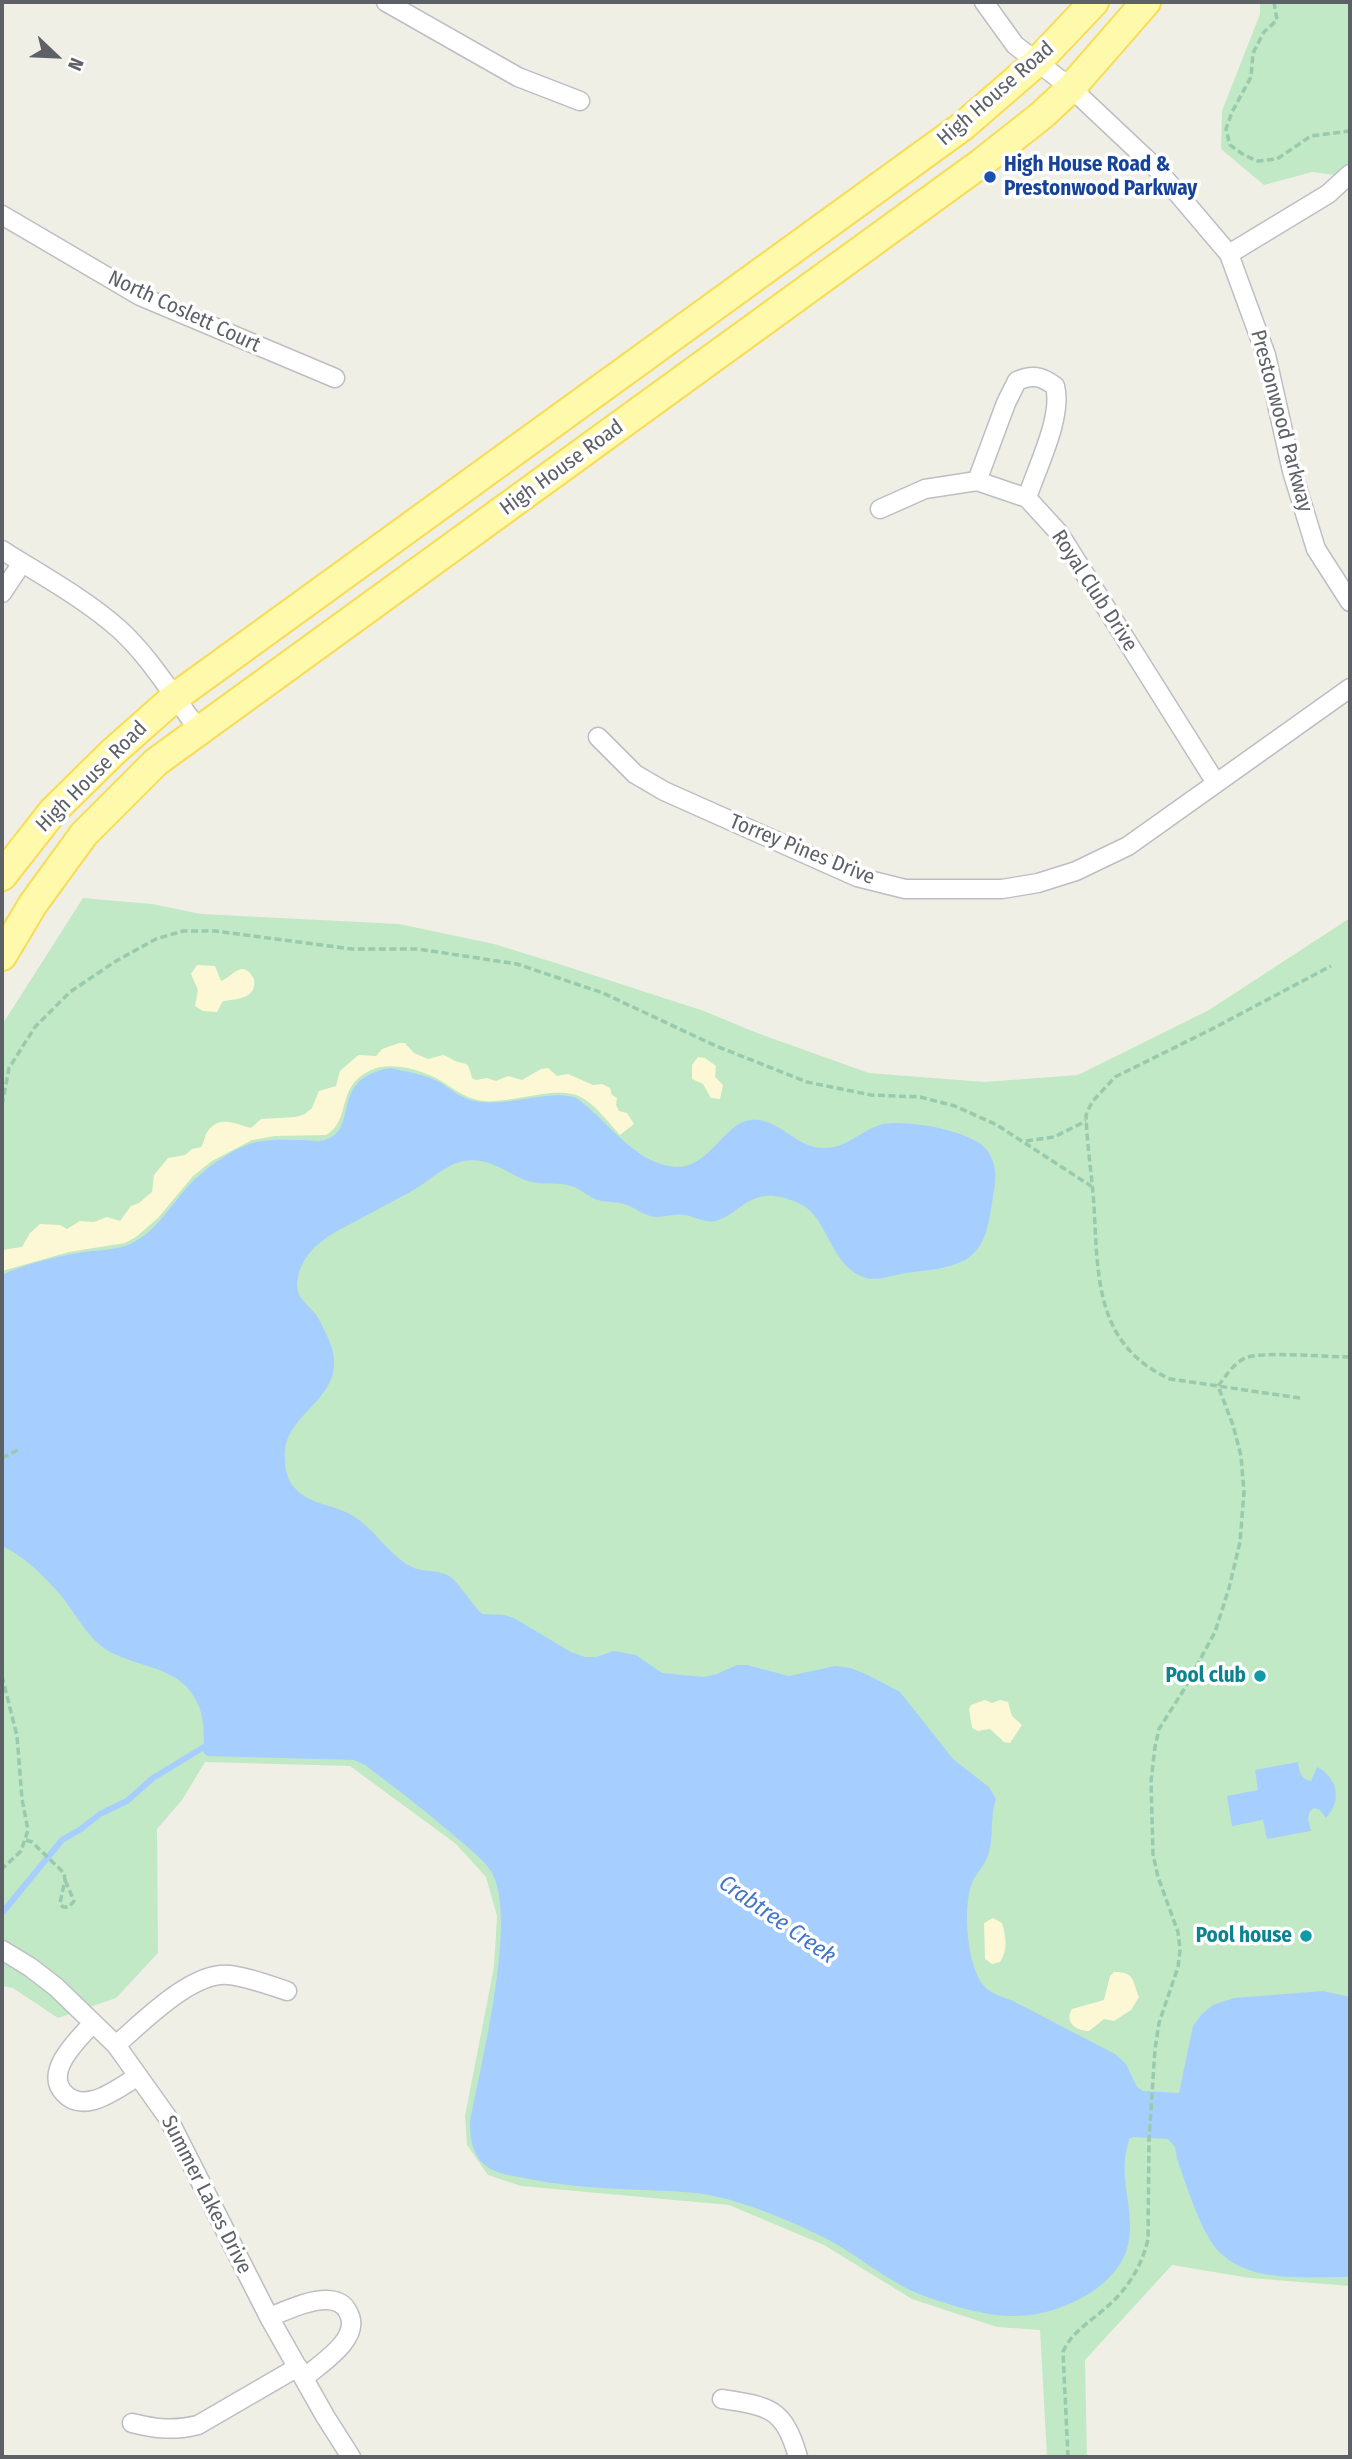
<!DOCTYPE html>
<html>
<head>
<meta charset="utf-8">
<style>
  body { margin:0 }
  #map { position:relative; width:1352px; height:2459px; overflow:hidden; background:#f0efe5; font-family:"Fira Sans Condensed",sans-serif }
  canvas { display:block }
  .frame { position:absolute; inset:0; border:4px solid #5d6066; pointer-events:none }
  .north { position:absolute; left:21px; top:21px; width:70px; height:70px; -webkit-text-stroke:5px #fff; paint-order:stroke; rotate:113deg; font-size:19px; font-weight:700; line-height:28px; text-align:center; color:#5d6066 }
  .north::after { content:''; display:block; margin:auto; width:24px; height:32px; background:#5d6066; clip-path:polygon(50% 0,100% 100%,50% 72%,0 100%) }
</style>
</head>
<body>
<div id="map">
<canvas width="1352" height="2459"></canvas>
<div class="frame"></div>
<div class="north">N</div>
</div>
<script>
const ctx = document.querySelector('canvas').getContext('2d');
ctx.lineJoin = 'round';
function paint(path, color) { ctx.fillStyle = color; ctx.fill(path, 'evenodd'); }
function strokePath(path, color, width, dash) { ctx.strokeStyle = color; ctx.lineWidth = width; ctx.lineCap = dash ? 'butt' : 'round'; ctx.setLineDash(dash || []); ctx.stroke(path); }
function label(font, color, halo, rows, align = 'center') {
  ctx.font = font + ' "Fira Sans Condensed",sans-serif'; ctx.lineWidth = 7; ctx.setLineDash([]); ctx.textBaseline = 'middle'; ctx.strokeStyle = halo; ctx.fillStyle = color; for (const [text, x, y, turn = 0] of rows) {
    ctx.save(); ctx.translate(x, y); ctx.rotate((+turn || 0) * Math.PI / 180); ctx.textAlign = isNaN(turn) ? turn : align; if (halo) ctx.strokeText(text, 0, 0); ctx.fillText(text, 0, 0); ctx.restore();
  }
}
paint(new Path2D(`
  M1260,2h90v175l-38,-5 -48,13 -43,-36 1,-38 38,-97z
  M83,898l69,6 49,10 198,10 95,20 65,20 145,47 53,22 112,40 115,9 94,-7 131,-65 141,-92v1368l-100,-8 -78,-13 -87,95 2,97h-40l-7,-127 -43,-3 -85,-28 -88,-54 -95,-40 -208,-19 -33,-11 -21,-30 -2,-29 29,-149 3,-51 -11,-39 -30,-33 -106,-78 -145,-4 -23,38 -25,29 1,124 -42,45 -58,20 -45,-30 -11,-2v-961z`), '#c1e9c5');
paint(new Path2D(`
  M197,965l18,1 6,15c13,-5 21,-23 33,-2 3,19 -15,20 -31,22l-6,11 -14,-1 -8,-5 3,-16 -7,-16z
  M399,1043h6l9,10 14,6 15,-4c4,1 7,3 10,5 15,7 14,-2 19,18l4,2 11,-2 9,3 12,-5 14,4 19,-11 7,-1 9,8 11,-2 25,11 9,-1 8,4 2,7 5,3 -1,7 3,6 8,2 7,11 -14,11c-12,-13 -27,-34 -44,-40 -30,-9 -73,13 -102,4 -14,-4 -25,-14 -38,-21 -19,-9 -47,-17 -67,-7 -34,17 -17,49 -43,64l-51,1 -23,4 -40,21 -19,15 -35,42 -22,19 -11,6 -56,9 -67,19v-21l20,-3 8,-14 10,-9 20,1 7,4 13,-8 14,1 13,-5 13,4 11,-15 8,-3 13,-11 2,-17 14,-17 17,-3 7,-6 9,-2c4,-5 3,-12 7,-16 12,-16 27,-7 43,-3l10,-9 35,-2 9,-3 7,-6 7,-17 17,-5 4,-15 16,-14 3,-2 17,1 6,-7z
  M698,1057l7,1 11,8 -1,11 8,8 -3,14 -9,-1 -8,-14 -11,-5v-14z
  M985,1700l7,3 8,-3 8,2 4,14 10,9 -12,18 -6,-1 -14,-13 -12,2 -6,-3 -3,-19 2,-4z
  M993,1918l9,5c4,14 6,27 -2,39l-8,2 -7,-5 -1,-36z
  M1114,1972c21,0 18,8 25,25l-8,13 -17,11 -10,-2 -15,12c-13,0 -25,-9 -17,-22l32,-9 6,-24z`), '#fcf7d4');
paint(new Path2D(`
  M391,1068c16,4 33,6 48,14 12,7 23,17 36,19 29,7 78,-13 101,-3 3,1 14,11 16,13 24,21 48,53 83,56 34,2 49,-44 75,-47 28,-4 46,29 75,28 22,0 35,-17 55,-23 23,-7 92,6 106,24 12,15 10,31 7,48 -4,23 -6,51 -28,63 -20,10 -38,10 -59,13 -12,2 -28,8 -40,5 -33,-10 -36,-50 -58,-69 -7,-6 -19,-10 -28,-12 -32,-7 -42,19 -65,24 -10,2 -20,-4 -30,-6 -10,-2 -19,2 -30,2 -10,-1 -18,-8 -28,-12 -10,-4 -19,-2 -29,-5 -10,-3 -17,-11 -27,-14 -13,-4 -27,-1 -40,-4 -23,-7 -41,-26 -67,-21 -18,3 -36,21 -52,30 -18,10 -36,19 -54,29 -27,14 -57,28 -61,63 -1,15 12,22 20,33 6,11 14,26 16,37 10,48 -52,61 -48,106 0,10 2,20 9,28 14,17 36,17 54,26 24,12 39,40 62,53 12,7 27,3 39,10 11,7 22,28 33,38l22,1 10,3 57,34 14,5h11l18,-6 22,4 26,18 42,4 13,-3 20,-9h10l42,11 46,-10 16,2 17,7 32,17 53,67 36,28 7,12c-7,19 -1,40 -9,59 -4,10 -13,17 -16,28 -8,23 -4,81 13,100 7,8 19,11 29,15l102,53 11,10 11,23 6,4 36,2 14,-67 10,-13 10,-8 21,-7 89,-7 27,6v280c-48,-1 -111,9 -140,-37 -14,-23 -24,-56 -33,-81l-2,-12 -7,-8 -35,-2 -4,2c-1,7 -4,14 -4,21 -3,29 11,58 2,89 -7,23 -30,42 -51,52 -43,20 -73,18 -118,6 -19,-6 -37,-11 -54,-20 -28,-15 -53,-36 -81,-50 -35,-17 -72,-33 -109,-41 -24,-5 -49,-5 -74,-6 -40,-2 -81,-4 -121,-13 -11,-2 -25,-4 -34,-12 -13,-10 -15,-28 -15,-43 10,-55 48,-202 22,-249 -8,-13 -22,-24 -34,-34 -30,-26 -61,-50 -93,-74l-11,-5 -147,-4 -3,-3c0,-23 1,-43 -14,-62 -20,-27 -65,-25 -90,-46 -15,-13 -25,-31 -37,-47 -17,-20 -37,-41 -61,-52v-271c25,-12 54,-18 81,-23 15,-2 34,-2 47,-8 27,-12 41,-40 60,-60 15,-15 36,-31 57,-39 18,-7 38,-5 57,-5 7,0 15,2 21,0 36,-11 2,-62 66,-72z
  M1298,1762c2,10 2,17 13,19l6,-14c20,10 26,33 9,51l-6,-8 -6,-2 -4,3 -2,7 3,13 -44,8 -4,-19 -31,6 -5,-30 31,-6 -3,-20z`), '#a6cfff');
strokePath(new Path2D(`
  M2,1913l60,-73 19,-11 19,-15 27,-13 26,-23 56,-34`), '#a6cfff', 6);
const minor = new Path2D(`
  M386,2l132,75 62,24
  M984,2l31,43 56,43 85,80 73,86 37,101 26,116 24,78 34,53
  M2,215l138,81 195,82
  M1229,254l99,-60 22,-20
  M977,481l29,-78 11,-22c15,-7 24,-5 38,5 8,31 -18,81 -28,112
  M880,509l45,-20 52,-8 50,17 32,35 157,250
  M2,550c39,25 82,48 117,79 32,29 54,68 81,102
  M2,593l20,-30
  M598,737l37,37 29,17 193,86 48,12h97l36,-6 38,-12 52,-25 222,-158
  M2,1950l28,17 26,20 60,58 52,73 101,199 56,99 26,41
  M93,2023c-14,16 -50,48 -29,70 8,9 19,10 30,7 15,-4 31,-16 44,-24
  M116,2045c27,-23 76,-74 113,-70 19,2 40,10 58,16
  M269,2317c17,-6 38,-17 57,-17 9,0 18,3 22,12 15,26 -27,51 -44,66
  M722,2399c47,7 62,9 76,58
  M132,2423c24,6 42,8 66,2l100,-58`);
const primary = new Path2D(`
  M2,876l51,-65 60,-59 61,-54 789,-572 74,-64 57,-60
  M2,956l31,-52 51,-70 72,-72 824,-598 62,-49 29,-27 75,-86`);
strokePath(minor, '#bdbec4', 21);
strokePath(primary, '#f9dc55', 32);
strokePath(new Path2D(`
  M1274,2l3,18 -13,12 -11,21 -2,24 -19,35 -6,17 4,16 14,10 14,6 19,-2 34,-23 39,-5
  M2,1105l7,-37 26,-41 35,-35 46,-31 40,-22 27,-8h32l137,18h66l99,15 86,29 113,53 91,36 64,13 49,2 35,9 42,19 94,61
  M1026,1141l28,-4 32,-16
  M1300,1398l-130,-19c-75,-34 -72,-102 -76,-173 -2,-30 -7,-60 -8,-91l6,-13 23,-25 95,-47 121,-64
  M2,1458l16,-8
  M2,1676l15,60 5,63 6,31 -7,21 -19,18
  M26,1840l6,2 32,31 1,7 -5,23 3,4h6l5,-6 -9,-21
  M1068,2457l-5,-105c8,-20 31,-33 46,-47 20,-18 33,-40 39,-66l1,-99 6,-91 4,-26 19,-56 2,-17 -2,-18 -20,-55 -5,-23 -2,-73 4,-34 4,-18 24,-38 32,-59 14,-44 11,-46 4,-50 -3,-36 -8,-31 -15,-39c7,-9 16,-23 27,-28 15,-7 85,-1 105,-1`), '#99caad', 3.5, [7, 3.5]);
strokePath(minor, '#fff', 18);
strokePath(primary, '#fffaab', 28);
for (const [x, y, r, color] of [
  [990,177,7,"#1a4fb4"],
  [1260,1676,7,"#0f9aa8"],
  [1306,1936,7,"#0f9aa8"]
]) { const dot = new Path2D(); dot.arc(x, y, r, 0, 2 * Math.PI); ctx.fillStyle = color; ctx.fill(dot); strokePath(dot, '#fff', 2.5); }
label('21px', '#5d6066', '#fff', [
  ["High House Road",996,94,-41],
  ["North Coslett Court",184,312,25],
  ["Prestonwood Parkway",1281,421,75],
  ["High House Road",562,468,-36],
  ["Royal Club Drive",1094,591,57],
  ["High House Road",92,777,-45],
  ["Torrey Pines Drive",802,850,22],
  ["Summer Lakes Drive",206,2195,63]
]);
label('bold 21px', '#164399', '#fff', [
  ["High House Road &",1004,165],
  ["Prestonwood Parkway",1004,189]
], 'left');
label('bold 21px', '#0d838f', '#fff', [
  ["Pool club",1246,1676],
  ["Pool house",1292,1936]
], 'right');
label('italic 23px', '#4175ca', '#fff', [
  ["Crabtree Creek",777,1920,35]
]);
</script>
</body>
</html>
